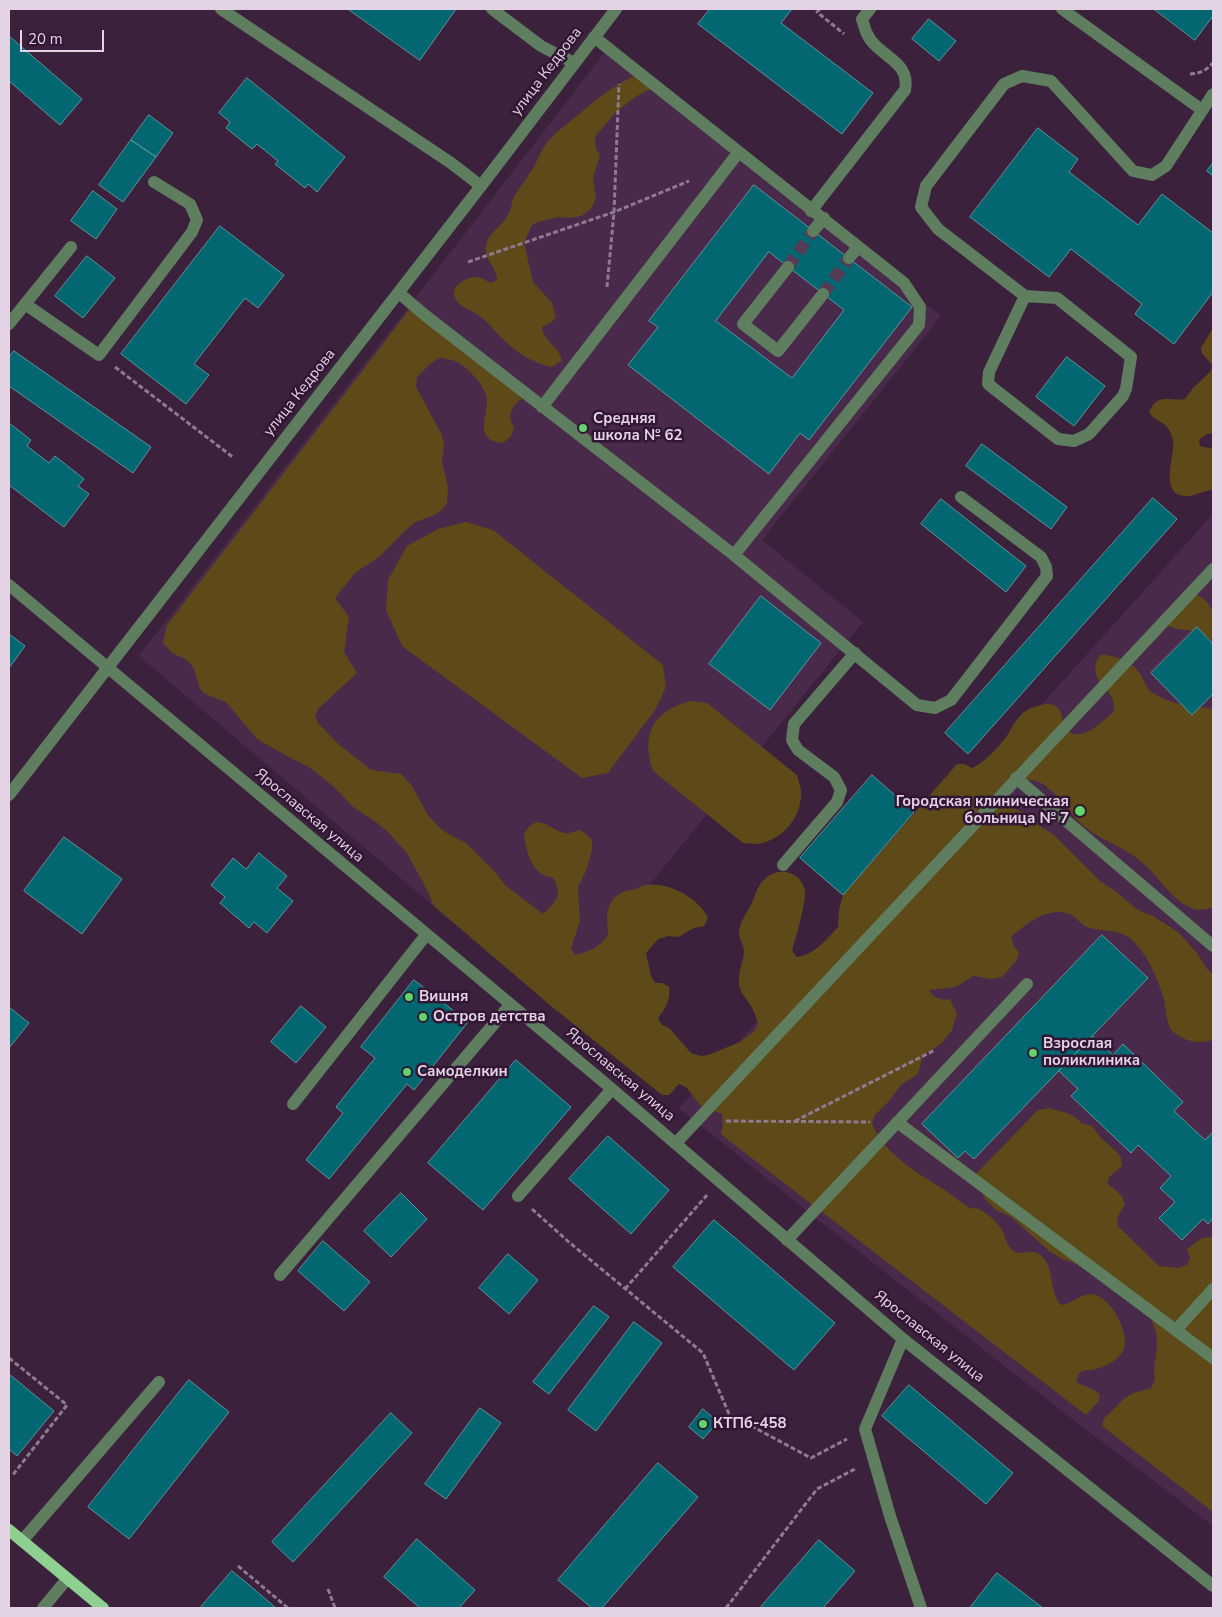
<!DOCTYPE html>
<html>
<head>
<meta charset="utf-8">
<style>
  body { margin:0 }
  #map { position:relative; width:1222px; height:1617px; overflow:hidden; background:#3c213d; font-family:"Nunito Sans",sans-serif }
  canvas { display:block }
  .frame { position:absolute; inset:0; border:10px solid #e4d3e5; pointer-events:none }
  .scale { position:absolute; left:20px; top:30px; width:84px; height:22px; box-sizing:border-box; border:2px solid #e4d3e5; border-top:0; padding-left:6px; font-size:15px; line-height:18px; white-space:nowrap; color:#e4d3e5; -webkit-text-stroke:4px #311733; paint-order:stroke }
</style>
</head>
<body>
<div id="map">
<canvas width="1222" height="1617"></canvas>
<div class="frame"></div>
<div class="scale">20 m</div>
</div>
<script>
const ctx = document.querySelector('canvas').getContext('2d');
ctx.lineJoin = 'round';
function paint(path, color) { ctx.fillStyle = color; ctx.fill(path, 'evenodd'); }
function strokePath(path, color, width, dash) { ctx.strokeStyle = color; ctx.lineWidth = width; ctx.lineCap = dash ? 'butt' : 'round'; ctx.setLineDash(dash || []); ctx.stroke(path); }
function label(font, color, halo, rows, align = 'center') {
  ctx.font = font + ' "Nunito Sans",sans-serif'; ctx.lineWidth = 5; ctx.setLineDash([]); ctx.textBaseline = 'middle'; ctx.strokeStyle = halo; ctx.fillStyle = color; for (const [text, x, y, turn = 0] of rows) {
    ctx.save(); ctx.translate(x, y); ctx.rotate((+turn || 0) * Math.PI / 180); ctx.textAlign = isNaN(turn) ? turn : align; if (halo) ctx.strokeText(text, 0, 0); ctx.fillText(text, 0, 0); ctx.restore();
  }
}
paint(new Path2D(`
  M605,52l336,264 -179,224 101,82 -312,384 -412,-350z
  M1213,514v1012l-146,-111 -256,-201 -132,-106z`), '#4a2a4b');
paint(new Path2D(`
  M638,74l13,15 -16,8 -20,16 -20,24 1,12 4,5 -7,24 3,20 -5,11 -10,7 -11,2 -12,-1 -23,6 -4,4 -7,16 9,39 19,21 4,14 -4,5 -10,5c1,14 18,20 20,34l-10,6c-17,-3 -35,-14 -47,-26 -9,-8 -16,-18 -25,-25 -8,-6 -20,-8 -25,-18 -6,-11 12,-22 21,-21 5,0 10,4 15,6l6,-3c0,-13 -14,-21 -11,-35 3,-13 16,-19 22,-30 4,-6 3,-13 6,-18 6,-11 15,-21 21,-32 4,-9 8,-18 15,-26 7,-8 15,-13 23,-20 20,-17 41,-34 65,-45z
  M409,310l12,1 102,87c-12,9 -16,17 -9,30l-3,9 -9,6c-28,-3 -15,-24 -15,-43 0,-12 -18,-31 -28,-37 -6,-4 -13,-4 -19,-5l-9,5 -14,14 -1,10 26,48 2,10 -2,17 6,25 -1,16 -5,7 -8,5 -18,7 -8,6 -28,28 -25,17 -20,25 14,19 -5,35 13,21 -39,36 -3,8 4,7 17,18 35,28 30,4 11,12 16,29 11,12 6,5 21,11 30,30 9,12 38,29c13,-12 20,-19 10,-36 -3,-1 -8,-2 -11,-4 -12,-7 -16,-26 -18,-40 14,-24 24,-4 41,-1 3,1 11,-2 15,-3l6,4 6,6v10l-6,21 -8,16 2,34 -9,27 4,7c15,-4 24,-7 33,-20 0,-12 -4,-23 4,-34 8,-11 13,-9 23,-12 4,-1 7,-4 11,-4 22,-4 53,13 62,33l-4,8 -10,2 -16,9 -10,-1 -10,3 -12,14 5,23 4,7h7l7,4c2,12 -3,21 -11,31l4,7 7,3 22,25 10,3 7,-1 32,-13 14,-11 4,-7c-2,-7 -4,-13 -7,-18 -5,-8 -12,-14 -12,-24 -1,-9 4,-20 5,-30 0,-6 -4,-12 -5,-18 0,-12 8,-21 13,-31 4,-10 6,-19 15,-26 14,-11 35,-4 38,14 1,11 -9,47 -13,59l4,7c17,-1 31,-18 42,-30l1,-17 4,-15 114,-131h7l8,4c12,-5 29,-23 36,-34 5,-8 10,-19 19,-24 3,-2 10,-4 14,-5 8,-3 17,0 20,8 2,5 1,9 4,14 13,19 36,-4 48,-15 0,-2 1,-5 1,-7 -1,-17 -30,-25 -14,-50 11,-1 32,7 38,16 6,7 7,17 15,22 18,12 40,13 60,16v198c-5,2 -13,4 -19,2 -19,-5 -36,-33 -50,-45 -17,-16 -40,-22 -58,-36 -16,-12 -34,-46 -54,-48 -9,-1 -19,10 -26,15l-1,9c7,5 15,6 22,11 9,7 16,14 26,19l48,48 13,8 24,20 15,6 25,16 19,21 9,15 7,6v66c-14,4 -32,2 -42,-11 -5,-7 -5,-21 -7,-29 -5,-20 -19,-51 -36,-63 -11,-8 -28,-5 -41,-10 -7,-3 -11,-11 -18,-13 -21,-8 -43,10 -58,23l3,9 5,7 -3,8 -14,16 -10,2 -19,-3 -17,11 -27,3c5,8 11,11 21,9l7,15 -5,16 -11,14 -18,11 -5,19 -17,11 -12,16 -14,14 -3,8c11,31 45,49 71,66 9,5 16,13 25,18 3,2 7,1 11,2 2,1 7,4 9,6 6,4 12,11 15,17 3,7 4,15 11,19 8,5 18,-3 25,3 18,13 8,36 22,51 11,-1 18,-10 29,-11 19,-1 40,38 34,55 -4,10 -17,17 -28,20 -4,2 -11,0 -15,3 -3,2 -4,6 -5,10 8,5 17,5 24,13l-1,6 -13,14 -363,-279 -2,-3 2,-6 -1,-13 -22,-9 -14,-18 -7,-3 -10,11h-7l-111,-89 -117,-100 -7,-16 -20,-37 -20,-22 -11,-9 -23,-15 -20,-21 -24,-19 -26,-13 -26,-15 -31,-37 -21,-8 -5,-5 -6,-20 -3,-5 -6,-5 -13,-6 -9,-10 4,-18z
  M1213,328v105l-6,1 -8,6 1,6 13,3v41c-9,0 -17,6 -26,6 -30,0 -11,-42 -14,-56 -6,-22 -16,-15 -24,-28 9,-20 20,-10 36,-13l8,-11 18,-17 1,-6 -10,-12 -1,-5z
  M466,522l27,8 170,135 3,22 -11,23 -47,63 -26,5 -180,-132 -16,-36 2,-30 19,-34 31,-17z
  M1198,595c20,12 15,26 15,47 -18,-19 -36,-6 -51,-21l29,-24z
  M691,701l16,2 90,72c1,5 3,11 4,15 2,26 -18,50 -43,54 -5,0 -10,-1 -15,-1l-90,-72c-13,-37 1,-61 38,-70z
  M1049,1108l18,5 8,4 7,6 10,3 8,11 18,16 3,5 1,8 -12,10 -3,7 15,13 3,8 -8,14 1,8 41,40 19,2 9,-3 3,-8 -3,-8 15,-11 11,-1v275l-111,-86 2,-8c9,-6 13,-14 21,-20 7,-6 17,-7 26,-10l4,-8 -1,-10 3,-24 -1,-14 -6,-17 -67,-49 -21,-7 -13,-8 -38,-34 -15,-7 -11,-11 -10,-24 63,-65z`), '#5e4919');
const building = new Path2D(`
  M348,9h108l-36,51z
  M710,9h82l-11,14 92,70 -31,41 -144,-110z
  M1154,9h59v7l-18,24z
  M929,19l27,22 -17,20 -27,-22z
  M9,36l73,63 -22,26 -51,-44z
  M247,78l98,79 -28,35 -9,-8 -3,4 -30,-24 3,-3 -21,-17 -5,5 -26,-21 4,-6 -11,-9z
  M149,115l24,18 -17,24 -25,-17z
  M1038,128l40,31 -9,13 69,53 24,-31 51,39v59l-39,52 -39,-30 7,-10 -71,-55 -22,28 -79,-60z
  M131,140l25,17 -33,45 -24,-17z
  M1213,163v13l-6,-5z
  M754,185l158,122 -103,133 -9,-7 -31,41 -141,-109 30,-38 -9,-6zM769,252l75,58 -52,68 -76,-57z
  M93,191l24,18 -21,30 -25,-18z
  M220,226l64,49 -26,33 -13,-10 -51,66 15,11 -23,29 -65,-50z
  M87,256l28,22 -32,40 -28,-22z
  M14,351l137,96 -18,26 -124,-87v-28z
  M1067,357l38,29 -31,40 -38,-29z
  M9,423l22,17 -4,6 22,17 6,-7 29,23 -6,7 11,8 -25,33 -55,-42z
  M982,444l85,63 -16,22 -85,-63z
  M1153,498l24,21 -209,235 -23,-21z
  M941,499l85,67 -20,26 -85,-68z
  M761,596l60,47 -51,67 -61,-46z
  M1197,627l16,17v50l-21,21 -41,-42z
  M9,634l16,12 -16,22z
  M872,775l42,37 -71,83 -43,-37z
  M64,837l58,42 -40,55 -58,-43z
  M259,853l28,23 -10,12 16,13 -26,32 -13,-11 -5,6 -29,-25 5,-6 -14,-12 22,-27 13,11z
  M1102,935l46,43 -174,181 -9,-8 -7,7 -36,-34z
  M414,980l54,42 -54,68 -7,-6 -78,95 -23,-19 37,-47 -7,-6 39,-49 -14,-11z
  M301,1006l25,21 -30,36 -25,-21z
  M9,1007l20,16 -20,25z
  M1093,1036l20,19 10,-11 60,58 -9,9 31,29 8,-8v86l-5,6 -5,-5 -21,21 -23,-22 16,-16 -15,-14 11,-12 -33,-31 -7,8 -60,-57 7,-7 -19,-18z
  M516,1060l55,47 -88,103 -55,-47z
  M608,1136l61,54 -38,44 -62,-55z
  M401,1193l26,26 -36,38 -27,-26z
  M714,1220l121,103 -41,47 -121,-103z
  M323,1241l47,41 -26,29 -46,-40z
  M508,1254l30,26 -29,34 -30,-26z
  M594,1306l15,11 -60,77 -16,-12z
  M634,1322l28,21 -66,88 -28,-21z
  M9,1374l45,37 -37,45 -8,-7z
  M189,1380l40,32 -100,127 -41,-32z
  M909,1385l104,88 -27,31 -104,-88z
  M480,1408l21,15 -55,76 -21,-15z
  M703,1409l15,13 -15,17 -14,-12z
  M391,1413l21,20 -119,129 -21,-20z
  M658,1463l40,34 -96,111h-10l-34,-28z
  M417,1539l58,51 -16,18h-39l-36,-31z
  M819,1540l36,31 -32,37h-63z
  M232,1571l16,13 28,24h-76z
  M997,1573l46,35h-73z`);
paint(building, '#026770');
strokePath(building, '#5c969d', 1);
strokePath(new Path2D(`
  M788,267l25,-36
  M823,294l26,-36`), '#553c56', 12, [12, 6]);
strokePath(new Path2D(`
  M820,9l-3,3 27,22
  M1190,74c9,0 17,-4 23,-11
  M468,262l146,-50 75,-31
  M607,287l7,-75 5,-128
  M115,367l119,91
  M726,1121l144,1
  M795,1121l140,-71
  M532,1209l38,34 133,110 26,61 82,44 36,-19
  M625,1289l82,-94
  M9,1358l58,47 -55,71
  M238,1566l50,42
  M328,1589l7,19
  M726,1608l91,-119 38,-20`), '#907a91', 3, [5, 2.5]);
strokePath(new Path2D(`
  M221,9l230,154 30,23
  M492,9l49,37 33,17
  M1062,9l140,101
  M594,37l310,246 16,24 -1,18 -185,230
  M811,211l94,-121c5,-25 -17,-31 -31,-46 -7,-7 -9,-15 -12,-25l8,-10
  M813,231l11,-13
  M849,258l9,-11
  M788,267l-45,57 35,27 45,-57
  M399,293l27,23 308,239 183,150 18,3 16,-8 96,-124 -1,-9 -5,-10 -80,-60
  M1025,296l-87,-67 -17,-22 5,-21 78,-102 18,-8 29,5 82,90 19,4 14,-9 47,-72
  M1025,296l32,2 74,59 -5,32 -3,7 -34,38 -15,7 -16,-2 -70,-55 1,-12z
  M25,304l74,51 93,-123 5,-12 -7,-16 -36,-22
  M9,324l62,-77
  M542,407l196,-254
  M9,585l603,504 291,250 310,247
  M1016,778l197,168
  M9,795l472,-609 135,-177
  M783,865l54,-63 4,-12 -7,-13 -36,-27 -6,-10 2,-16 61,-71
  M293,1104l133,-169
  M897,1122l316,236
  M676,1143l537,-574
  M518,1196l94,-107
  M787,1240l240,-256
  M280,1275l230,-270
  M1176,1330l37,-41
  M903,1339l-38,90 25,87 31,92
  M22,1541l137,-159
  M43,1608l24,-29`), '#5e7e5f', 12);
strokePath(new Path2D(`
  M9,1530l94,78`), '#8dd090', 12);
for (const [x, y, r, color] of [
  [583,428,5,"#60d56b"],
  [1080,811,6,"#60d56b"],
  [409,997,5,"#60d56b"],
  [423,1017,5,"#60d56b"],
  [1033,1053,5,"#60d56b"],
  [407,1072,5,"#60d56b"],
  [703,1424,5,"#60d56b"]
]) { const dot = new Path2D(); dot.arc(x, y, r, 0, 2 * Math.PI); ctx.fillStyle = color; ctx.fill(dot); strokePath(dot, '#311733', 2); }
label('15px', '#e4d3e5', '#311733', [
  ["улица Кедрова",547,72,-53],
  ["улица Кедрова",300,393,-52],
  ["Ярославская улица",309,816,40],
  ["Ярославская улица",620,1075,40],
  ["Ярославская улица",929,1337,39]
]);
label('bold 15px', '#e4d3e5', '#311733', [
  ["Средняя",593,419],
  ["школа № 62",593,436],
  ["Городская клиническая",1069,802,"right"],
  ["больница № 7",1069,819,"right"],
  ["Вишня",419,997],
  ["Остров детства",433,1017],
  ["Взрослая",1043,1044],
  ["поликлиника",1043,1061],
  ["Самоделкин",417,1072],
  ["КТПб-458",713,1424]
], 'left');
</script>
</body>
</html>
